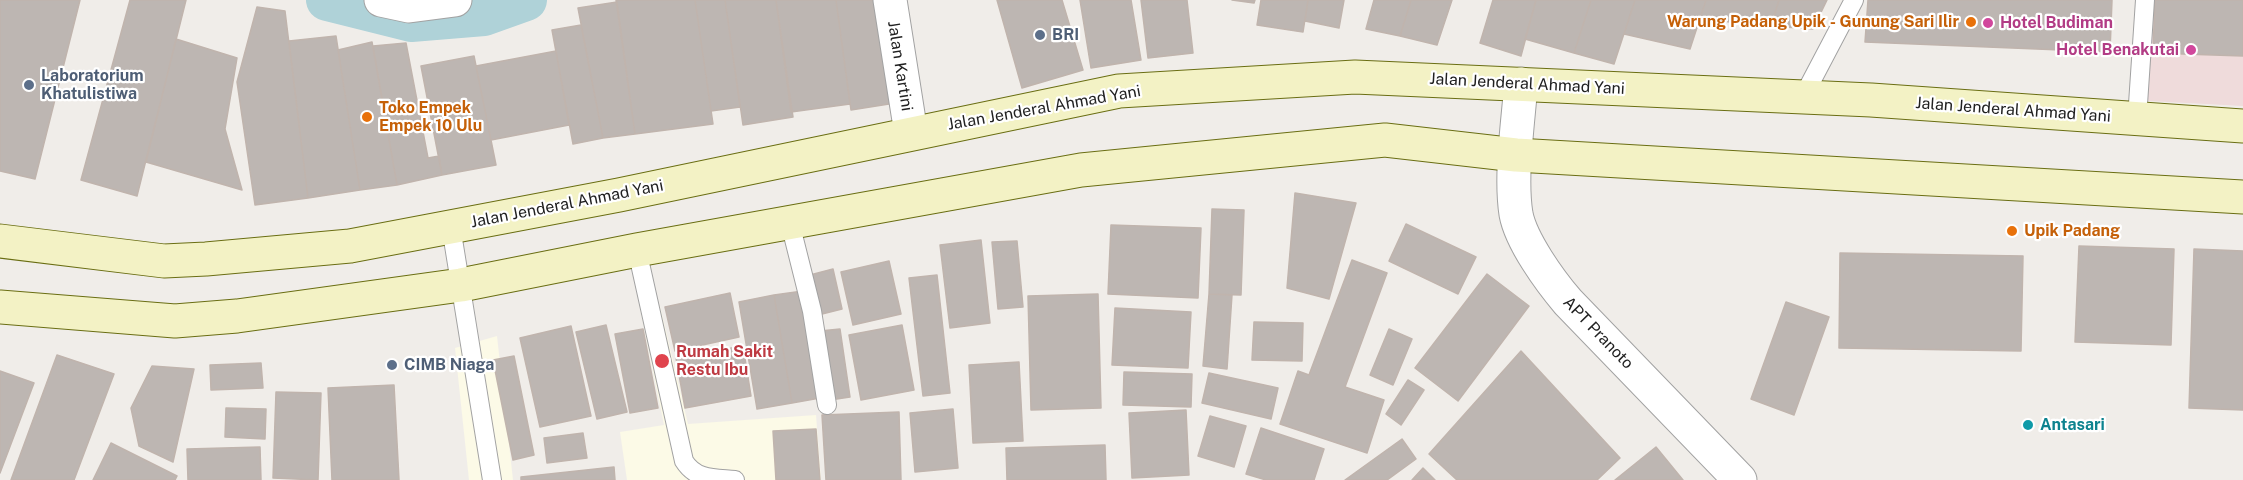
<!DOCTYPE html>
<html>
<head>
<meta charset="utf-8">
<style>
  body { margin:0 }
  canvas { display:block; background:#f0ede9 }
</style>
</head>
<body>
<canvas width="2243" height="480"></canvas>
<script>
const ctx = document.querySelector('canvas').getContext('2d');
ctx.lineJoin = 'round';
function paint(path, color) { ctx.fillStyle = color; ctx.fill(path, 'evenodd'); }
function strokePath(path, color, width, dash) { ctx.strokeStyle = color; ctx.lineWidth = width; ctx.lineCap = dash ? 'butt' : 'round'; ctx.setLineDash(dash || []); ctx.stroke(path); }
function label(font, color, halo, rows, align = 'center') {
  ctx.font = font + ' "Public Sans",sans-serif'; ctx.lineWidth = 4.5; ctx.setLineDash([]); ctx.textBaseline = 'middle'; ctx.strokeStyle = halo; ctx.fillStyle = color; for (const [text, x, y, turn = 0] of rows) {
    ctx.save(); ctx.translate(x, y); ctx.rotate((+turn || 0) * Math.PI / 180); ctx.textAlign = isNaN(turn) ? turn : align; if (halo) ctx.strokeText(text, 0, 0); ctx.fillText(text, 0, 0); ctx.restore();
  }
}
paint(new Path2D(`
  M2147,0h96v106l-112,-6z`), '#efdbdb');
paint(new Path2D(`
  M660,306l28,118 128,-9 5,65h-194l-7,-48 44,-7 -24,-117z
  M497,336l16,144h-44l-14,-132z`), '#fcfae7');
strokePath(new Path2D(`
  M327,0l84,21 73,-6 42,-15`), '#afd2d8', 42);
const building = new Path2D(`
  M0,0h80l-45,179 -35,-8z
  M130,0h56l-49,196 -56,-16z
  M616,0h79l18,124 -78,10z
  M695,0h30l15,107 -29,4z
  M725,0h51l17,117 -50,8z
  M776,0h60l14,104 -59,8z
  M836,0h47l15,94 -9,10 -38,6z
  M997,0h65l21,70 -61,18z
  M1080,0h51l10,60 -50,8z
  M1141,0h46l6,53 -45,5z
  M1232,0h23l-1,3z
  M1261,0h47l-5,32 -46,-7z
  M1308,0h36l-5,28 -34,-7z
  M1374,0h37l-11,36 -34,-7z
  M1411,0h41l-15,45 -37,-9z
  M1493,0h43l-15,56 -41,-13z
  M1536,0h55l-17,53 -49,-14z
  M1591,0h44l-21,64 -40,-11z
  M1635,0h71l-16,49 -66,-15z
  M1706,0h73l-8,26 -71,-7z
  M1779,0h48l-14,29 -42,-3z
  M1868,0h244l-2,52 -245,-10z
  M2155,0h88v56l-90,-3z
  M617,2l18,132 -32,4 -25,-130z
  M257,7l28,4 23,187 -53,7 -18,-123z
  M581,25l22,113 -30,6 -21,-114z
  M336,36l24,154 -52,8 -19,-157z
  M176,39l61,19 -12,71 17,61 -96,-28z
  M372,42l25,143 -37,5 -22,-140z
  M406,43l22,115 11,-2 3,19 -45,10 -24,-139z
  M556,51l13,74 -78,15 -15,-74z
  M474,56l22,109 -54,10 -21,-109z
  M1295,193l61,10 -27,96 -42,-11z
  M1212,209l32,1 -3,85 -32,-1z
  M1406,224l70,33 -18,37 -69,-33z
  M1111,225l90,3 -3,70 -90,-4z
  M981,240l9,83 -40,5 -10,-83z
  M1017,241l6,66 -25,2 -6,-67z
  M2079,246l95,3 -3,96 -96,-3z
  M2194,249l49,2v159l-54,-2z
  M1840,253l183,3 -2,95 -182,-3z
  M1352,260l35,13 -42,114 39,13 -17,53 -87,-29 18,-53 11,4z
  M889,261l12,53 -48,11 -12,-53z
  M833,269l9,40 -24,6 -8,-40z
  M1487,274l42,32 -71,95 -43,-33z
  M937,275l13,118 -27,3 -14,-118z
  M803,291l17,107 -28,5 -18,-108z
  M730,293l9,44 -64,14 -10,-44z
  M1098,294l3,114 -70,2 -3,-114z
  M1209,294l23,1 -5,74 -24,-3z
  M774,295l18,108 -35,6 -18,-107z
  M1786,302l43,15 -35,98 -43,-16z
  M1115,308l76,4 -3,56 -76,-3z
  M1254,322l49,1 -1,38 -50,-1z
  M606,325l21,87 -30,7 -21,-87z
  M902,325l12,65 -53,10 -12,-65z
  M571,326l20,90 -51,11 -20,-89z
  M643,329l15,79 -28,5 -15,-79z
  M840,329l10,68 -20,3 -10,-69z
  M1389,329l23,10 -19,46 -23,-10z
  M743,346l8,50 -66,12 -9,-50z
  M1521,351l99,107 -23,22h-140l-28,-26z
  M57,355l57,19 -40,106h-63z
  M514,356l20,99 -21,5 -20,-100z
  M1019,362l4,79 -50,2 -4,-78z
  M261,363l2,25 -52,2 -1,-25z
  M152,366l42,3 -21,93 -34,-16 -8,-38z
  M0,371l34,12 -34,90z
  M1124,372l68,2 -1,33 -68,-2z
  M1209,373l69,15 -7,31 -69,-16z
  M1408,380l16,10 -23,35 -15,-11z
  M394,385l5,95h-67l-4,-92z
  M276,392l45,1 -3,87 -45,-2z
  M226,408l40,1 -1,30 -40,-2z
  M953,409l5,59 -43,4 -5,-59z
  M1186,410l3,65 -57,3 -3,-65z
  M899,412l2,68h-75l-4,-65z
  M1210,416l36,10 -12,41 -36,-11z
  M1261,428l63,21 -10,31h-48l-20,-6z
  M816,429l4,51h-44l-3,-49z
  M583,433l4,25 -40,5 -3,-25z
  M1402,439l14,20 -29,21h-42z
  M111,443l66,33 -2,4h-82z
  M1105,445l1,35h-99l-1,-32z
  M260,447l1,33h-73l-1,-31z
  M1656,447l27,33h-68z
  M614,467l1,13h-94v-3z
  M1423,468l12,12h-23z`);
paint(building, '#bdb6b2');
strokePath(building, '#c0b4ad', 1.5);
const service = new Path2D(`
  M1803,97l51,-97
  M2137,119l8,-119
  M790,223l22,88 15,94
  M451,227l41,253
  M637,250l47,211c12,19 30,17 51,19`);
const minor = new Path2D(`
  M381,0l28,6 46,-6
  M890,0l21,133
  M1521,84c-3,39 -11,92 -5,130 5,27 34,67 52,88l172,178`);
const secondary = new Path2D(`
  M0,241l164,20 42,-2 144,-13 269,-51 500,-104 236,-14 516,23 372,26
  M0,307l175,14 62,-5 224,-31 176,-35 444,-80 304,-30 131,15 727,42`);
strokePath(service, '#a2a2a2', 20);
strokePath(minor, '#a2a2a2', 35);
strokePath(secondary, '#6a6e13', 35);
strokePath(service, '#fff', 18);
strokePath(minor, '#fff', 33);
strokePath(secondary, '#f3f2c5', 33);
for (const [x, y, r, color] of [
  [1971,22,6,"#e8710a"],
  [1988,23,6,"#d1479c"],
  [1040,35,6,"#5c6f8a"],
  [2191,50,6,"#d1479c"],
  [29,85,6,"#5c6f8a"],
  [367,117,6,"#e8710a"],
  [2012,231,6,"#e8710a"],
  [662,361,8,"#e0444e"],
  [392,365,6,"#5c6f8a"],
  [2028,425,6,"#0f9aa8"]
]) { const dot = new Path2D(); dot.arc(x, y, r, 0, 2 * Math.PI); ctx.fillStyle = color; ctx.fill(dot); strokePath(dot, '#fff', 2); }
label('bold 16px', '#c56008', '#fff', [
  ["Warung Padang Upik - Gunung Sari Ilir",1959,22,"right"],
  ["Toko Empek",379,108],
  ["Empek 10 Ulu",379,126],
  ["Upik Padang",2024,231]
], 'left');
label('bold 16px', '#b23c85', '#fff', [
  ["Hotel Budiman",2000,23],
  ["Hotel Benakutai",2179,50,"right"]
], 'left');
label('bold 16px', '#4e5e75', '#fff', [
  ["BRI",1052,35],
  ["Laboratorium",41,76],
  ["Khatulistiwa",41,94],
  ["CIMB Niaga",404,365]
], 'left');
label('16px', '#212121', '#fff', [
  ["Jalan Kartini",900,66,81],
  ["Jalan Jenderal Ahmad Yani",1527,84,3],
  ["Jalan Jenderal Ahmad Yani",1044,108,-10],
  ["Jalan Jenderal Ahmad Yani",2013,110,4],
  ["Jalan Jenderal Ahmad Yani",567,204,-11],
  ["APT Pranoto",1598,333,46]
]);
label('bold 16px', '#be3a42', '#fff', [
  ["Rumah Sakit",676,352],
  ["Restu Ibu",676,370]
], 'left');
label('bold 16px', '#0d838f', '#fff', [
  ["Antasari",2040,425]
], 'left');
</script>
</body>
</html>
